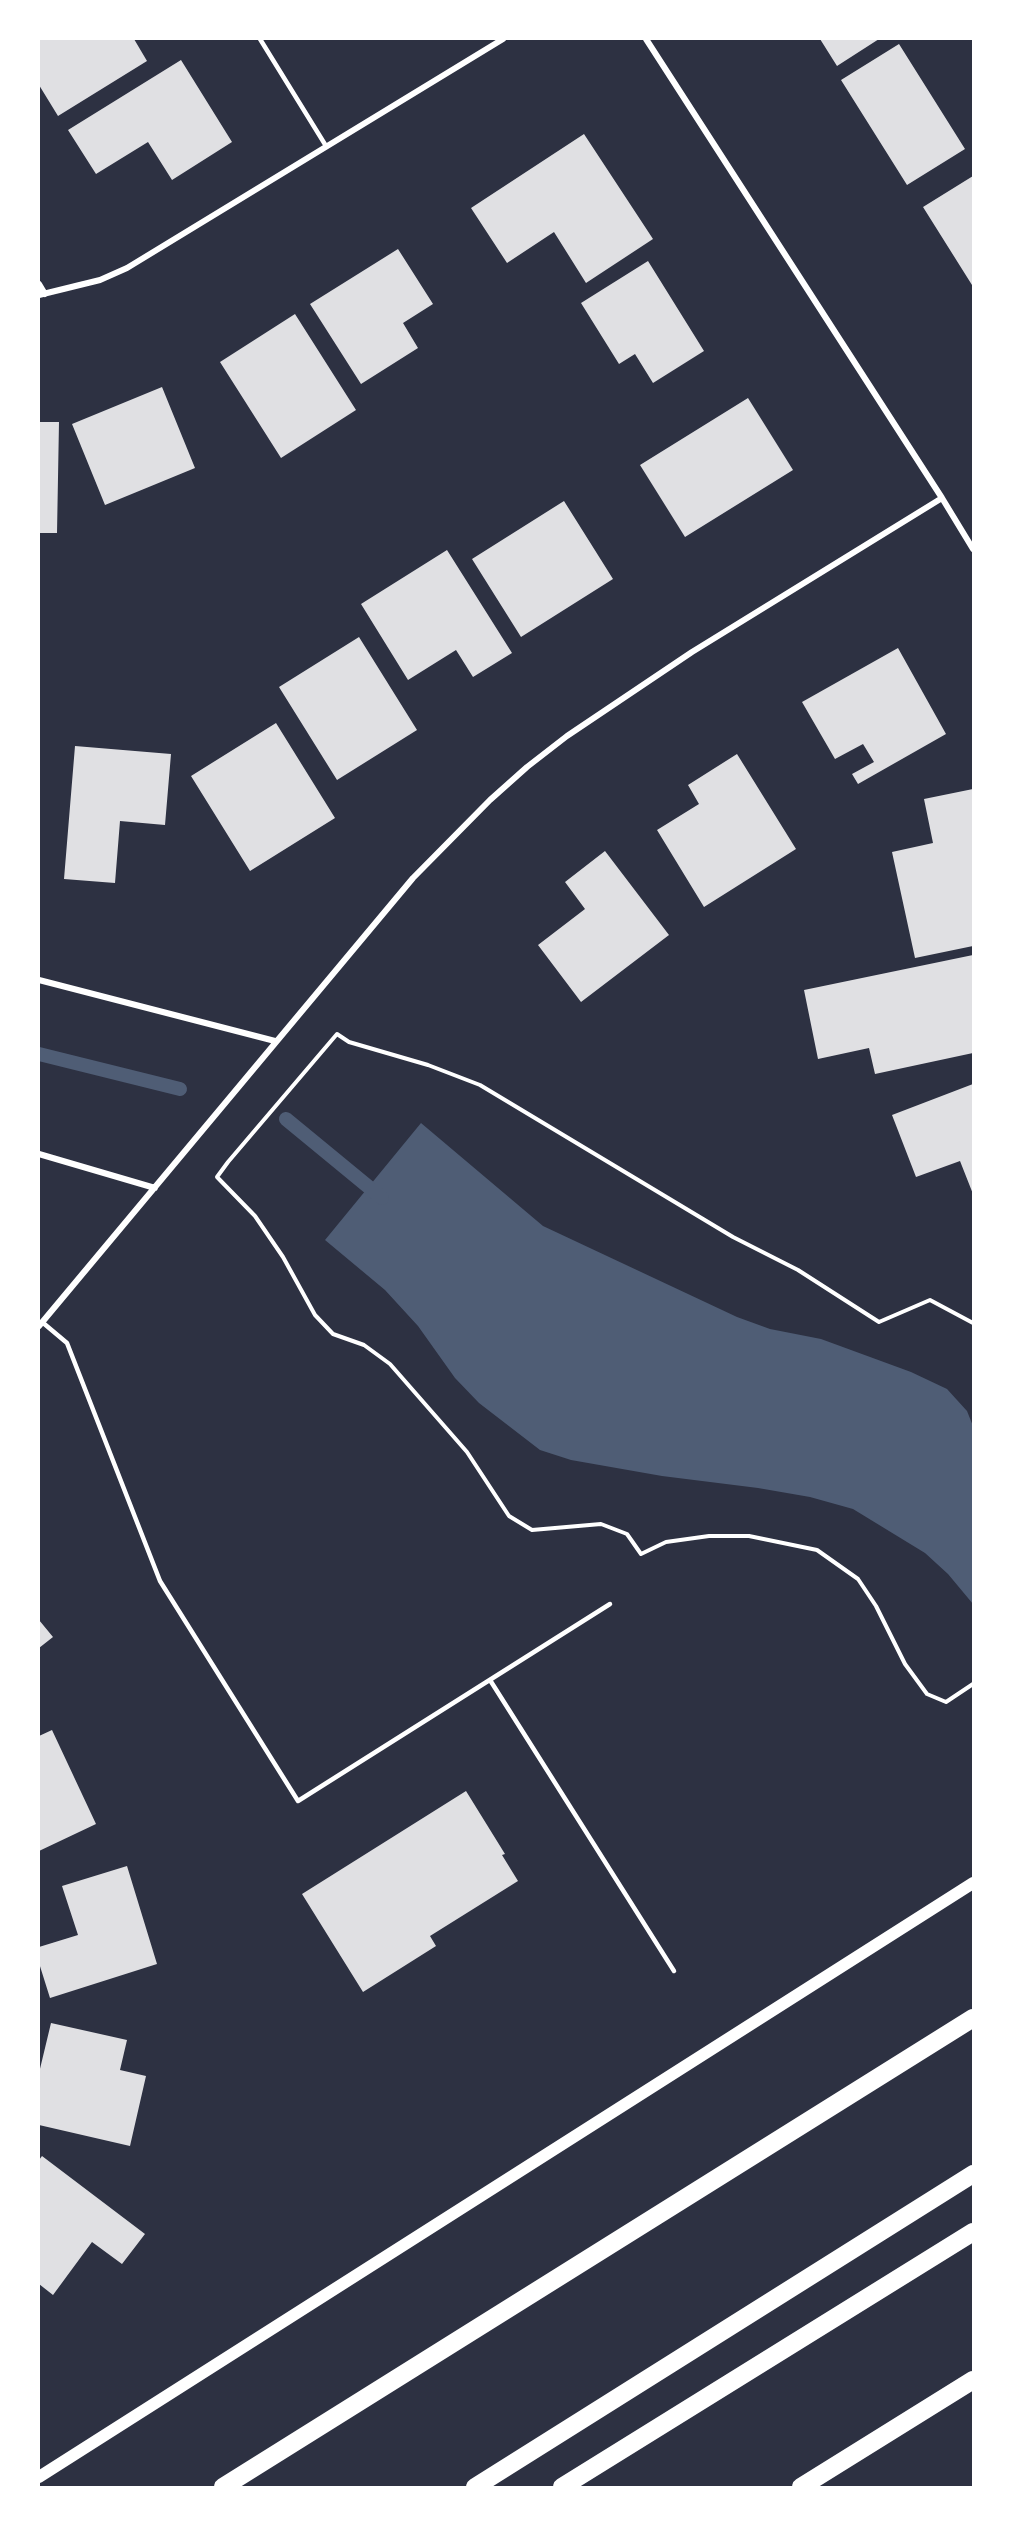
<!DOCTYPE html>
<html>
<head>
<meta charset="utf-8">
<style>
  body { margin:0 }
  #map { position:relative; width:1012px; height:2526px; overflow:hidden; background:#2d3142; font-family:"PT Sans",sans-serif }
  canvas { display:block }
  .frame { position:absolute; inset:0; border:40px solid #fff; pointer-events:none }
</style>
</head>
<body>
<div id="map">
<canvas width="1012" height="2526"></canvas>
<div class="frame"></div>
</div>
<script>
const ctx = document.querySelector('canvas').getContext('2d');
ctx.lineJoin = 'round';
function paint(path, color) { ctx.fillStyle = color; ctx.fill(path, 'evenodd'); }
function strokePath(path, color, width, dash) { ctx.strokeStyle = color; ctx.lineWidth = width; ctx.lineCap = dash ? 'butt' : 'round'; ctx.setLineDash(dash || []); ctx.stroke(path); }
paint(new Path2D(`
  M421,1123l122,103 194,91 33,12 51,10 90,33 36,17 20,22 6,15v178l-25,-30 -23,-21 -72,-44 -43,-12 -52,-9 -96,-12 -91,-16 -31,-10 -61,-47 -24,-25 -37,-52 -33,-36 -60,-50z`), '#4f5d75');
strokePath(new Path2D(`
  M39,1054l141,35
  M286,1119l96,79`), '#4f5d75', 14);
paint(new Path2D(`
  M39,39h95l13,22 -89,55 -19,-31z
  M820,39h59l-42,27z
  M899,44l66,105 -58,36 -66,-105z
  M181,60l51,82 -60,38 -24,-38 -52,32 -28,-44z
  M584,134l69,105 -67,44 -32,-51 -47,31 -36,-55z
  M973,176v108l-1,1 -49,-78z
  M398,249l35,55 -30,19 15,25 -57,36 -51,-80z
  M648,261l56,90 -51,32 -18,-29 -16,10 -38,-61z
  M295,314l61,96 -75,48 -61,-96z
  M162,387l33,81 -90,37 -33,-81z
  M748,398l45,72 -108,67 -45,-72z
  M39,422h20l-2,111h-18z
  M564,501l49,78 -92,58 -49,-78z
  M447,550l65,103 -39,24 -17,-27 -48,30 -47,-76z
  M359,637l58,93 -80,50 -58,-93z
  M898,648l48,86 -88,50 -6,-10 22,-12 -11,-18 -28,15 -33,-57z
  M276,723l59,95 -85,53 -59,-95z
  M75,746l96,8 -6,71 -45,-4 -5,62 -51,-4z
  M737,754l59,95 -92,58 -47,-77 42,-26 -11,-19z
  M973,789v157l-58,12 -23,-106 41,-9 -9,-44z
  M605,851l64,84 -88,67 -43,-57 47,-36 -20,-27z
  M973,955v98l-98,21 -6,-26 -51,11 -14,-69z
  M973,1084v110l-13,-33 -44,16 -24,-62z
  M39,1620l14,17 -14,11z
  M52,1730l44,94 -57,27v-115z
  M466,1791l39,63 -3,1 16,26 -88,55 6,10 -73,46 -61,-98z
  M127,1866l30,98 -107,34 -11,-35v-16l39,-12 -16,-49z
  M51,2023l76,17 -7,30 26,6 -16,70 -91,-21v-52z
  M42,2156l103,78 -23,30 -30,-22 -39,53 -14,-11v-124z`), '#e0e0e3');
strokePath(new Path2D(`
  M973,1323l-43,-23 -51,22 -81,-52 -65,-33 -253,-152 -52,-20 -79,-23 -12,-8 -109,128 -11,15 38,39 28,41 32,58 18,19 31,11 26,19 77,88 42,64 23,14 69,-6 26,10 14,20 25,-12 43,-6h40l68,14 41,29 18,27 29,58 22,30 19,8 27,-18`), '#fff', 4);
strokePath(new Path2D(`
  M260,39l66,107
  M42,1322l25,21 93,238 138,220 312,-197
  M490,1680l184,291`), '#fff', 4.5);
strokePath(new Path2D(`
  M646,39l296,459 31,51
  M39,284l6,10
  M39,295l61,-15 27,-12 376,-229
  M39,980l236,61
  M39,1154l116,34
  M39,1326l374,-448 77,-78 37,-33 40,-31 125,-84 250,-154`), '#fff', 6);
strokePath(new Path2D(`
  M39,2477l934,-594`), '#fff', 12);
strokePath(new Path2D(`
  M223,2487l750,-469
  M475,2487l498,-313
  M562,2487l411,-255
  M801,2487l172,-107`), '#fff', 18);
</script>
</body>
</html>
